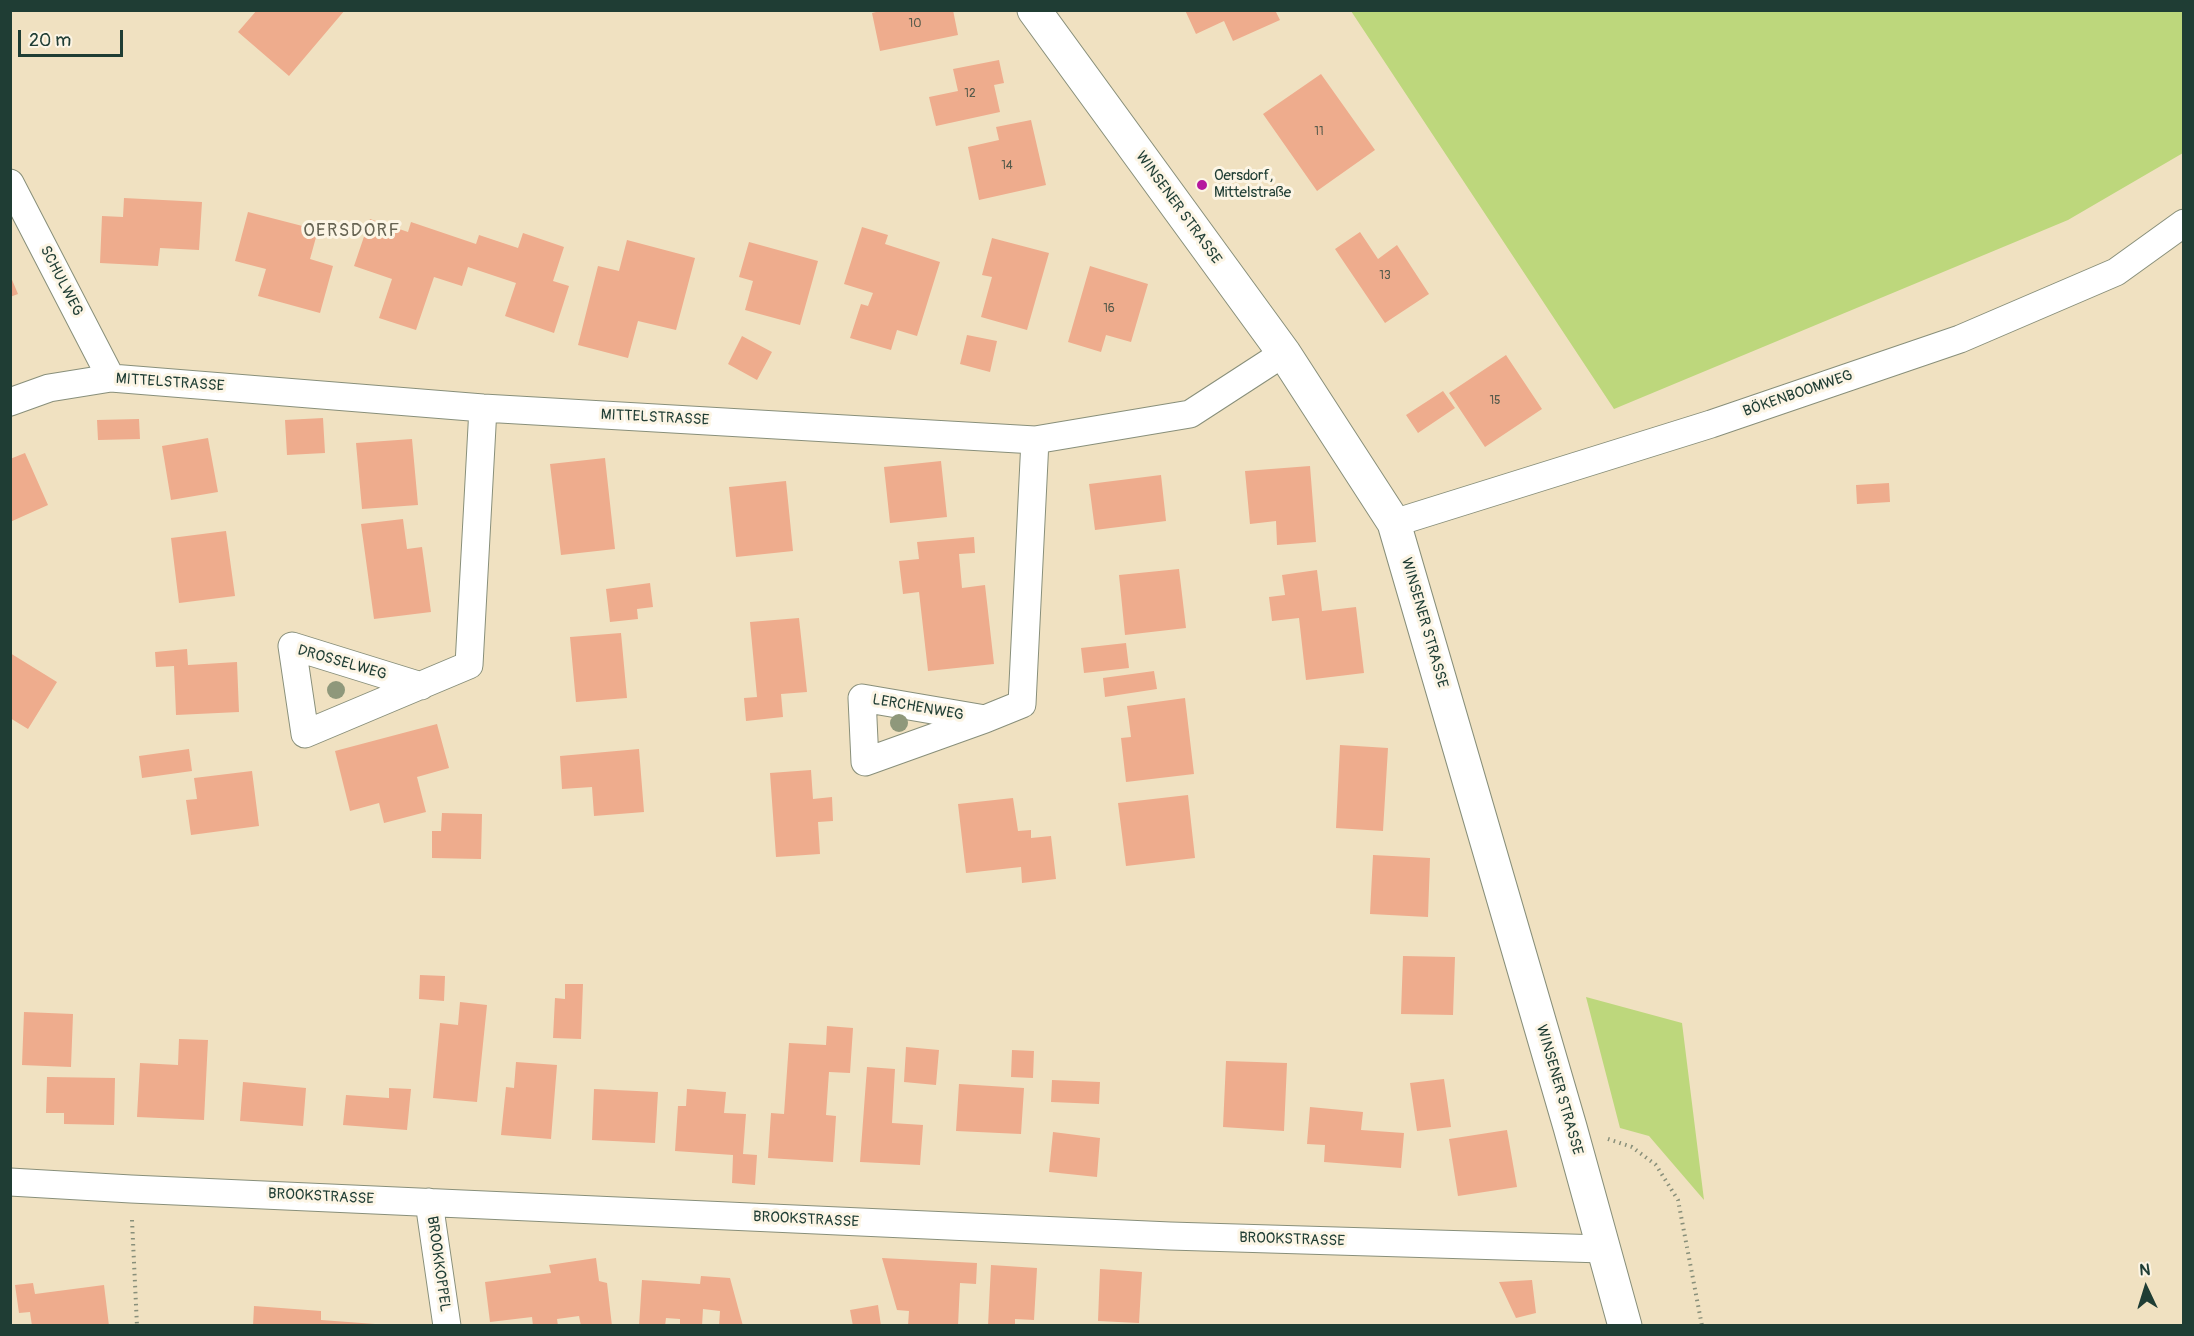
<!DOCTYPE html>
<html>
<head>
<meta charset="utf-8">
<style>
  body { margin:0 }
  #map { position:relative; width:2194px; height:1336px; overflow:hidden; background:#f0e1c1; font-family:Pangolin,sans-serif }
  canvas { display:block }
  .frame { position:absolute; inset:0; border:12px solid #1f3d34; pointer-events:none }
  .north { position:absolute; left:2116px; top:1258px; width:60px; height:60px; -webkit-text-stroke:4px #fcf5e5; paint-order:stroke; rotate:356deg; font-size:16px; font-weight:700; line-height:24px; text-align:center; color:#1f3d34 }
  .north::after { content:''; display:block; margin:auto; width:21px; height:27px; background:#1f3d34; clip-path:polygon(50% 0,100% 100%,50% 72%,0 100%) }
  .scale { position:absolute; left:18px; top:30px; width:105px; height:27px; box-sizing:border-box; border:3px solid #1f3d34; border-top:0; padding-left:8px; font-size:18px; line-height:21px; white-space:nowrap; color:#1f3d34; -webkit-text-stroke:4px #fcf5e5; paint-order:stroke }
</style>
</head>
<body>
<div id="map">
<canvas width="2194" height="1336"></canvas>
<div class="frame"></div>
<div class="north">N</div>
<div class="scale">20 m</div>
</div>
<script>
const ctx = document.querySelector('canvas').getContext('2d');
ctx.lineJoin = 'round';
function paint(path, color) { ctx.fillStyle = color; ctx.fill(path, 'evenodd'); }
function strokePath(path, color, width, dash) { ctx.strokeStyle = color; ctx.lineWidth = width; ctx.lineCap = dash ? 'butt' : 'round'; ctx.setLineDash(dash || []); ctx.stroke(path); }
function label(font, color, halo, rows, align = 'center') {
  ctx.font = font + ' Pangolin,sans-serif'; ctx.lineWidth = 6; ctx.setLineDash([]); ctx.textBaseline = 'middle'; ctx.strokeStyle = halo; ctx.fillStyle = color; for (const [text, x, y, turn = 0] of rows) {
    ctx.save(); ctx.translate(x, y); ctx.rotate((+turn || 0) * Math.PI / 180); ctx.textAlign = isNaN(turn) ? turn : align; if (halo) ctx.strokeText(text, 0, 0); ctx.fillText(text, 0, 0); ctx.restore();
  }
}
paint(new Path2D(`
  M1351,11h832v142l-115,67 -454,189z
  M1586,997l96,26 22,177 -55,-64 -29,-8z`), '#bdd77c');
paint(new Path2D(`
  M257,10h88l-56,66 -51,-44z
  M884,10h69l5,25 -78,16 -8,-38z
  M1185,10h90l5,10 -47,21 -9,-20 -28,13z
  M999,60l5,23 -10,2 6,27 -64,14 -7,-29 29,-6 -5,-22z
  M1321,74l54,76 -58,41 -54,-77z
  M1031,120l15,65 -67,15 -11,-53 31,-7 -3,-13z
  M124,198l78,4 -3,48 -39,-2 -2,18 -58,-3 2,-47 21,1z
  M248,212l70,18 -8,29 23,7 -13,47 -62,-17 8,-27 -31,-8z
  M370,219l38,13 3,-10 65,22 3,-9 39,13 5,-15 41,14 -11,34 16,5 -15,47 -49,-17 11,-33 -48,-16 -6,19 -28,-9 -18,53 -37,-12 13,-39 -38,-13z
  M862,227l26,8 -3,9 55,18 -23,74 -20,-6 -6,20 -41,-12 11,-34 7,2 5,-13 -29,-9z
  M1360,232l18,27 19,-14 32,49 -44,29 -50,-74z
  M992,238l57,15 -22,77 -46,-13 11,-40 -10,-2z
  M627,240l68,18 -19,72 -38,-9 -10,37 -50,-13 20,-79 21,5z
  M749,242l69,19 -18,64 -55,-15 8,-29 -14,-4z
  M1090,266l58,18 -17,58 -25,-7 -5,17 -33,-10z
  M10,275l8,19 -8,3z
  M967,335l30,6 -7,31 -30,-8z
  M742,336l30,16 -15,28 -29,-16z
  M1506,355l36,54 -57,38 -36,-54z
  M1443,391l12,17 -37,25 -12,-18z
  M323,418l2,35 -38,2 -2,-35z
  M139,419l1,20 -42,1 -1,-20z
  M208,438l10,54 -47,8 -9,-54z
  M412,439l6,66 -56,4 -6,-66z
  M25,453l23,52 -38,17v-63z
  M605,458l10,91 -54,6 -11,-91z
  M941,461l6,56 -57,6 -6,-56z
  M1310,466l6,76 -39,3 -1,-24 -26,3 -5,-53z
  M1161,475l5,46 -71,9 -6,-46z
  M786,481l7,70 -57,6 -7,-70z
  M1889,483l1,19 -33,2 -1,-19z
  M403,519l4,30 15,-2 9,65 -57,7 -13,-95z
  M226,531l9,65 -56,7 -8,-65z
  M974,537l1,16 -16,1 3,34 23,-3 9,79 -66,7 -9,-79 -16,2 -4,-33 20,-2 -2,-17z
  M1179,569l7,59 -61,7 -6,-60z
  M1317,570l5,41 34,-4 8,66 -58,7 -7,-62 -27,3 -3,-24 16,-2 -3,-20z
  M650,583l3,24 -16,2 1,10 -28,3 -4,-33z
  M799,618l8,74 -26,2 2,23 -37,4 -2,-23 13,-1 -7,-75z
  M621,633l6,65 -51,4 -6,-65z
  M1126,643l3,25 -45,5 -3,-25z
  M187,649l1,16 49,-3 2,50 -63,3 -2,-49 -18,1 -1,-15z
  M10,653l47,29 -29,47 -18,-11z
  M1154,671l3,18 -52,8 -2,-19z
  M1185,698l9,76 -68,8 -5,-44 10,-1 -4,-31z
  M437,724l12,44 -32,9 9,35 -42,11 -5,-20 -29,8 -15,-60z
  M1340,745l48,3 -5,83 -47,-3z
  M189,749l3,22 -50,7 -3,-22z
  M639,749l5,63 -50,4 -2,-29 -30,2 -2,-33z
  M811,770l2,29 19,-2 1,24 -15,1 2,32 -44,3 -6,-84z
  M252,771l7,55 -68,9 -5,-35 11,-1 -3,-21z
  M1188,795l7,63 -69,8 -8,-63z
  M1013,798l5,33 13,-1v8l20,-2 5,43 -34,4 -1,-16 -55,6 -8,-69z
  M442,813l40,1 -1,45 -49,-1v-27h9z
  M1373,855l57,3 -2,59 -58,-3z
  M1403,956l52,1 -2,58 -52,-1z
  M420,975l25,1 -1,25 -25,-2z
  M565,984h18l-2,55 -28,-1 2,-40 10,1z
  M460,1002l27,3 -10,97 -44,-4 7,-75 18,2z
  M24,1012l49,2 -2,53 -49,-2z
  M827,1026l26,2 -3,45 -21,-1 -3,43 10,1 -3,46 -65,-4 3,-45 13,1 5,-71 37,2z
  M179,1039l29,1 -4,80 -67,-3 3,-54 38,2z
  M906,1047l33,3 -3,35 -32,-3z
  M1012,1050l22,1 -1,27 -22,-1z
  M1226,1061l61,2 -3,68 -61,-4z
  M516,1062l41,3 -6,74 -50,-4 5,-48 8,1z
  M867,1067l28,2 -3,54 31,2 -3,40 -60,-3z
  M47,1077l68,1 -1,47 -50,-1v-11h-18z
  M1444,1079l7,48 -34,4 -7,-48z
  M1052,1080l48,2 -1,22 -48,-2z
  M243,1082l63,6 -3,38 -63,-5z
  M959,1084l65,4 -3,46 -65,-3z
  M389,1088l22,1 -4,41 -64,-5 3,-30 43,3z
  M594,1089l64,3 -3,51 -63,-3z
  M687,1089l39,3 -2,21 22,1 -3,40 14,1 -2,30 -23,-2 1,-28 -58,-4 3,-45h8z
  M1310,1107l53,5 -2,18 43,3 -3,35 -77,-6 1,-17 -18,-1z
  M1507,1130l10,57 -59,9 -9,-57z
  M1053,1132l47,6 -3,39 -48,-5z
  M596,1258l3,23 8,2 5,43h-31l-2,-10 -22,3 1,7h-25l-1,-9 -42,5 -5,-40 66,-9 -2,-8z
  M882,1258l95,5 -1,21 -16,-1 -2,43h-50l1,-15 -12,-1z
  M991,1265l46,3 -3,52 -19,-1v7h-27z
  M1100,1269l42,3 -3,51 -41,-2z
  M701,1276l29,2 13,48h-24l1,-15 -17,-2 -1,17h-22v-7l-14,-1 -1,8h-26l3,-46 58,4z
  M1532,1280l4,33 -20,5 -17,-36z
  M33,1283l2,11 69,-9 5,41h-77l-2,-14 -11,1 -4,-28z
  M878,1305l3,21h-28l-3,-16z
  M254,1306l67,5v9l54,4v2h-122z`), '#eeac8d');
const minor = new Path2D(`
  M10,183l101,195
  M10,402l39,-14 62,-10 372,30 552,32 155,-26 94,-61
  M1394,523l317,-99 249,-85 156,-67 68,-49
  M421,686l-129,-40 13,88 164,-69 14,-257
  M985,719l-120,43 -3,-64 123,21 37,-15 13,-264
  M10,1182l121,7 1039,47 433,13
  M429,1202l18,124`);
const tertiary = new Path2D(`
  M1034,10l250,343 110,170 176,604 55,199`);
strokePath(minor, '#888f7a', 29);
strokePath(tertiary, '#888f7a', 35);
strokePath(new Path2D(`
  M1608,1139l24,8 24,18 22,35 24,126
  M132,1220l5,106`), '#888f7a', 4, [1.5, 4.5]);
strokePath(minor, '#fff', 27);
strokePath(tertiary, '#fff', 33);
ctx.fillStyle = '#8f987b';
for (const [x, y] of [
  [336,690],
  [899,723]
]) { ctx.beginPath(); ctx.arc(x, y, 9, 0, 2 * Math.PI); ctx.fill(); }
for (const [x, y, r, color] of [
  [1202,185,6,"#b5179e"]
]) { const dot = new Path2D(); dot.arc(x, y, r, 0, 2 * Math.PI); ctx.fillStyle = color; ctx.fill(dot); strokePath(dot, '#fcf5e5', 2); }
label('12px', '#53594a', null, [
  ["10",915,24],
  ["12",970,94],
  ["11",1319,132],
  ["14",1007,166],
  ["13",1385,276],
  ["16",1109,309],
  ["15",1495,401]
]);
label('15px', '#1f3d34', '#fcf5e5', [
  ["Oersdorf,",1214,176],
  ["Mittelstraße",1214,193]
], 'left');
label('15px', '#1f3d34', '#fcf5e5', [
  ["WINSENER STRASSE",1178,208,54],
  ["SCHULWEG",61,281,63],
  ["MITTELSTRASSE",170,383,4],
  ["BÖKENBOOMWEG",1798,394,-19],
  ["MITTELSTRASSE",655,418,3],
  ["WINSENER STRASSE",1424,623,74],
  ["DROSSELWEG",342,663,16],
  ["LERCHENWEG",918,708,10],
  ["WINSENER STRASSE",1559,1090,74],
  ["BROOKSTRASSE",321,1197,3],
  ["BROOKSTRASSE",806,1220,3],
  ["BROOKSTRASSE",1292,1240,2],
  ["BROOKKOPPEL",438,1264,82]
]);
ctx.letterSpacing = '1.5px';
label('18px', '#676453', '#fcf5e5', [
  ["OERSDORF",352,231]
]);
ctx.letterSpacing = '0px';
</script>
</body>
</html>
